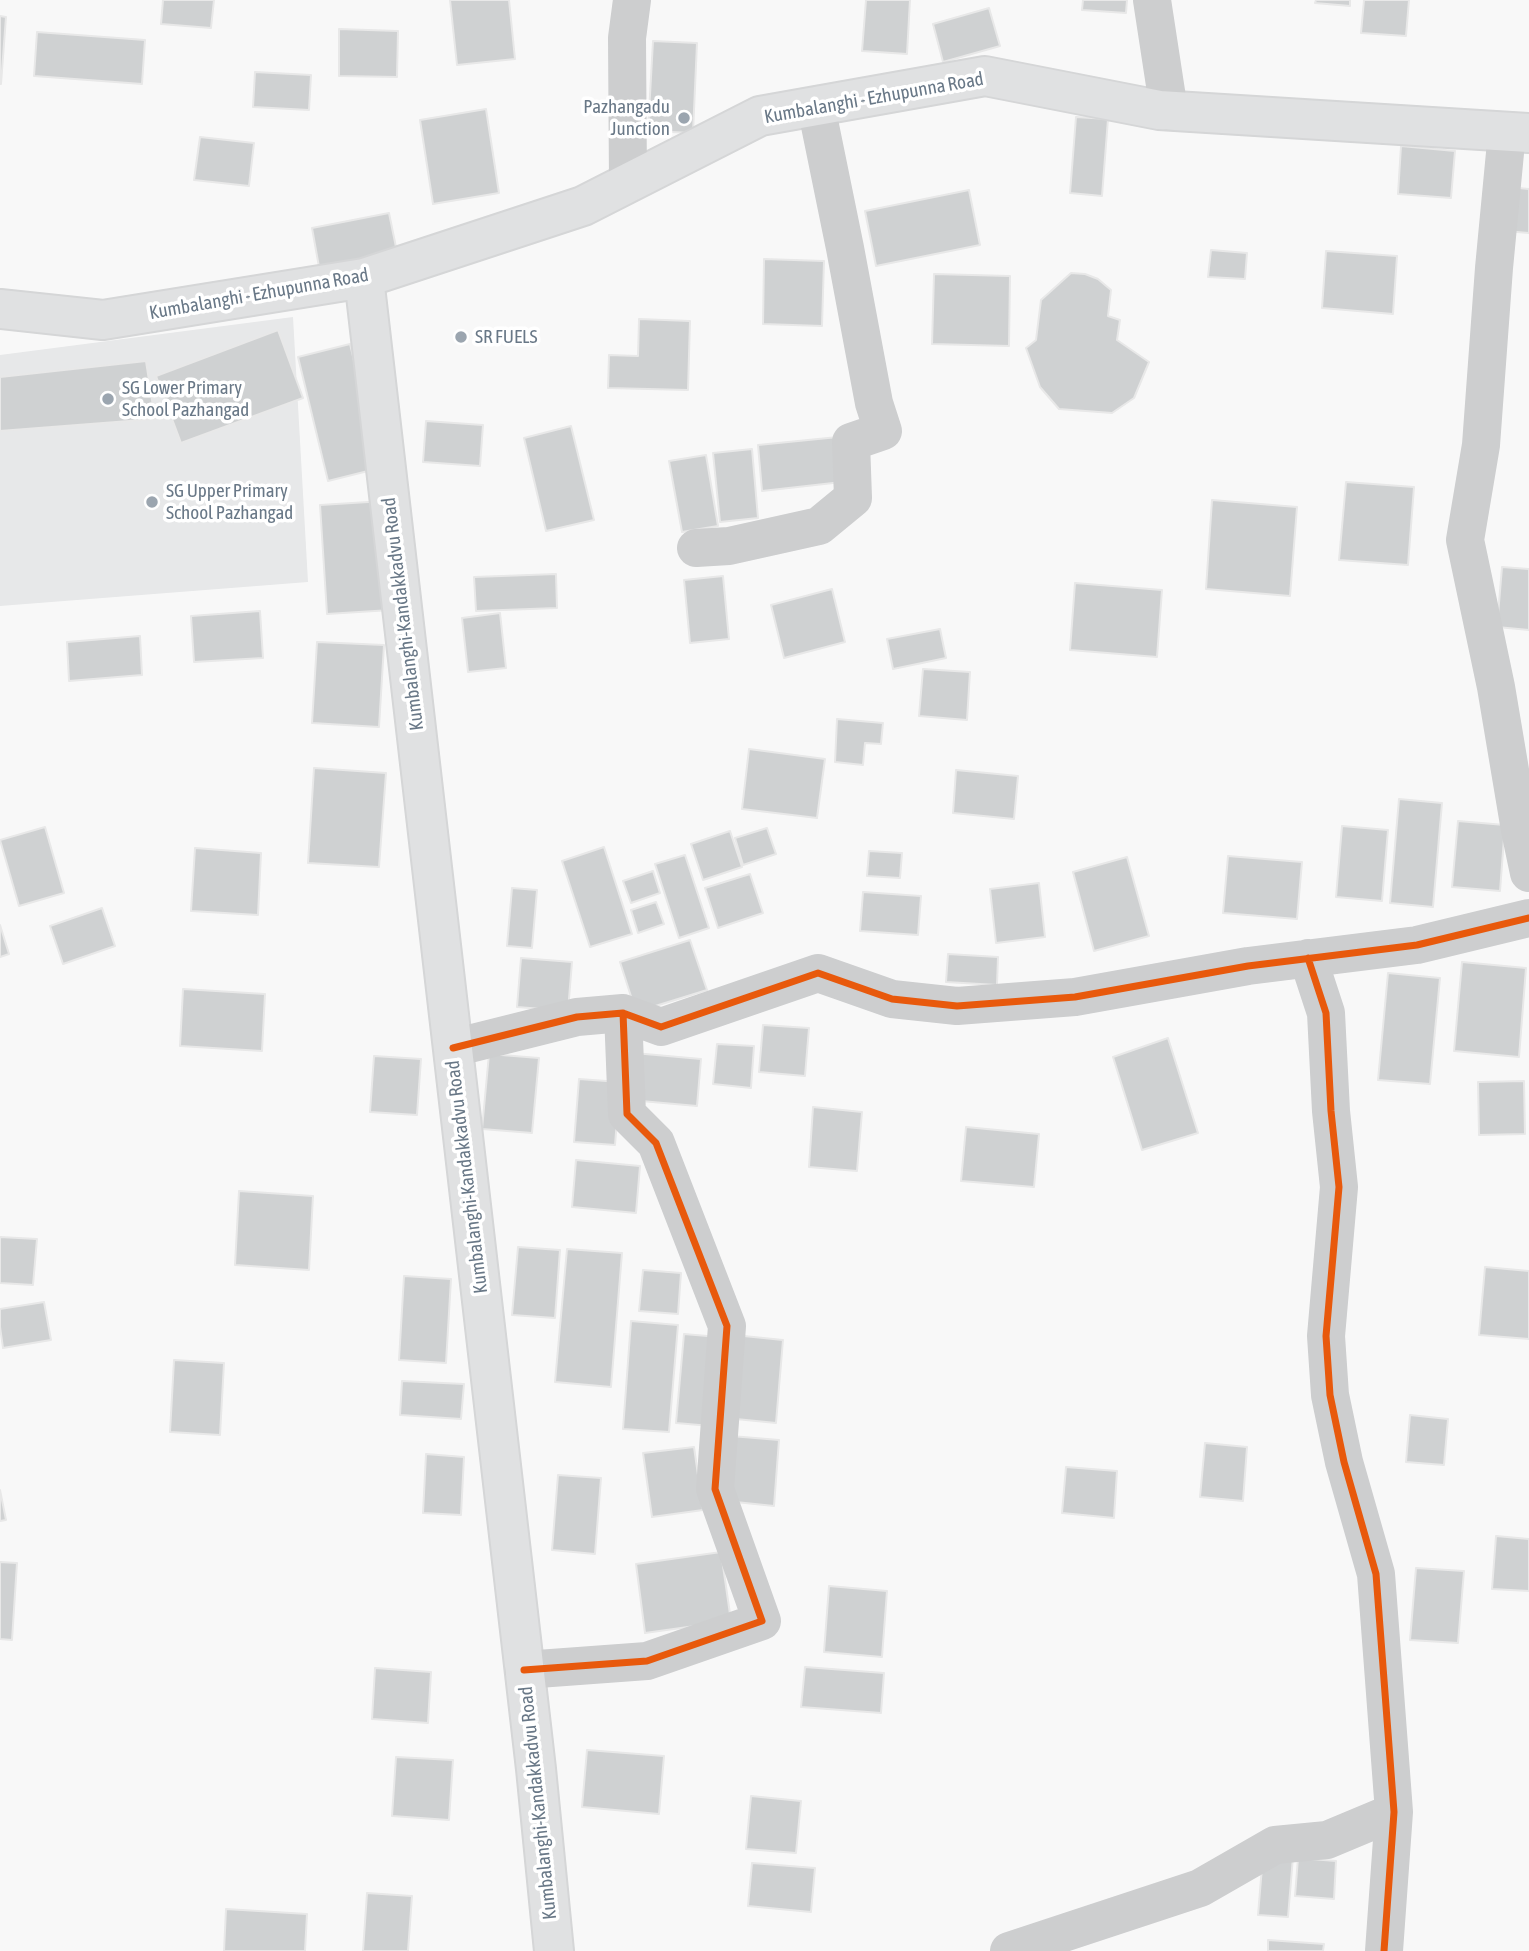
<!DOCTYPE html>
<html>
<head>
<meta charset="utf-8">
<style>
  body { margin:0 }
  canvas { display:block; background:#f8f8f8 }
</style>
</head>
<body>
<canvas width="1529" height="1951"></canvas>
<script>
const ctx = document.querySelector('canvas').getContext('2d');
ctx.lineJoin = 'round';
function paint(path, color) { ctx.fillStyle = color; ctx.fill(path, 'evenodd'); }
function strokePath(path, color, width, dash) { ctx.strokeStyle = color; ctx.lineWidth = width; ctx.lineCap = dash ? 'butt' : 'round'; ctx.setLineDash(dash || []); ctx.stroke(path); }
function label(font, color, halo, rows, align = 'center') {
  ctx.font = font + ' "Asap Condensed",sans-serif'; ctx.lineWidth = 7; ctx.setLineDash([]); ctx.textBaseline = 'middle'; ctx.strokeStyle = halo; ctx.fillStyle = color; for (const [text, x, y, turn = 0] of rows) {
    ctx.save(); ctx.translate(x, y); ctx.rotate((+turn || 0) * Math.PI / 180); ctx.textAlign = isNaN(turn) ? turn : align; if (halo) ctx.strokeText(text, 0, 0); ctx.fillText(text, 0, 0); ctx.restore();
  }
}
paint(new Path2D(`
  M293,317l15,265 -308,24v-251z`), '#e7e8e9');
const building = new Path2D(`
  M163,0h51l-3,28 -50,-4z
  M450,0h59l6,59 -58,6z
  M866,0h44l-3,54 -45,-3z
  M1083,0h44l-1,13 -44,-3z
  M1316,0h34v6l-35,-3z
  M1364,0h45l-3,36 -45,-3z
  M989,8l11,38 -57,16 -10,-38z
  M0,16l6,1 -5,67h-1z
  M339,29l59,2 -1,46 -58,-1z
  M37,32l108,8 -3,44 -108,-8z
  M653,41l44,2 -4,90 -45,-2z
  M255,72l56,3 -2,35 -56,-3z
  M486,109l13,84 -66,11 -13,-84z
  M1076,117l32,2 -6,77 -32,-3z
  M200,137l54,6 -5,43 -55,-6z
  M1401,146l54,5 -4,47 -53,-4z
  M1508,187l21,2v44l-24,-2z
  M969,190l11,55 -104,21 -11,-55z
  M389,213l8,39 -78,15 -7,-39z
  M1211,250l36,3 -2,26 -37,-2z
  M1326,251l71,5 -4,58 -71,-6z
  M764,259l60,2 -2,65 -59,-2z
  M1071,273l14,1 13,5 13,11 -3,26 12,4 -3,20 32,22 -15,36 -22,15 -53,-4 -19,-22 -14,-39 10,-8 5,-40z
  M934,274l76,2 -1,70 -77,-2z
  M639,319l51,2 -2,69 -80,-2 1,-33 29,1z
  M278,330l25,68 -122,45 -25,-67z
  M350,344l30,124 -52,13 -30,-124z
  M146,361l9,58 -155,12v-54z
  M426,421l57,4 -3,41 -57,-4z
  M571,426l23,94 -48,11 -22,-93z
  M838,437l4,45 -80,9 -4,-46z
  M752,449l6,69 -38,4 -7,-69z
  M706,455l12,71 -36,6 -13,-71z
  M1346,482l68,5 -6,78 -69,-5z
  M1212,500l85,7 -7,89 -84,-7z
  M384,501l7,109 -64,4 -7,-109z
  M1502,567l27,2v61l-32,-3z
  M556,574l1,34 -81,3 -2,-34z
  M723,576l6,63 -39,4 -6,-63z
  M1075,583l87,7 -5,67 -87,-7z
  M832,589l13,53 -61,16 -13,-53z
  M260,611l3,47 -69,4 -3,-46z
  M500,613l6,55 -38,4 -6,-54z
  M940,629l6,29 -53,11 -6,-30z
  M140,636l2,39 -73,6 -2,-39z
  M317,642l67,3 -5,82 -67,-4z
  M923,669l47,3 -3,48 -48,-4z
  M837,719l46,4 -2,21 -16,-1 -2,22 -28,-3z
  M749,749l76,10 -8,59 -75,-9z
  M314,768l72,5 -7,94 -71,-4z
  M956,770l62,6 -4,43 -61,-6z
  M1399,799l43,4 -9,104 -43,-4z
  M1458,821l47,4 -5,66 -48,-4z
  M1342,826l46,4 -6,71 -46,-4z
  M45,827l19,66 -45,13 -19,-66z
  M767,828l9,26 -33,11 -8,-27z
  M730,831l12,36 -39,13 -12,-36z
  M604,847l28,87 -42,13 -28,-86z
  M195,848l66,5 -3,62 -67,-4z
  M869,851l33,2 -2,25 -33,-2z
  M685,855l24,73 -30,10 -24,-74z
  M1228,856l74,6 -5,57 -74,-6z
  M1127,857l22,79 -55,15 -21,-79z
  M653,871l7,22 -29,10 -8,-22z
  M750,874l13,39 -45,15 -13,-40z
  M1039,883l6,54 -49,6 -6,-54z
  M512,888l25,2 -5,58 -25,-2z
  M863,892l58,4 -3,39 -58,-4z
  M656,902l8,22 -26,9 -7,-23z
  M102,908l13,38 -52,18 -13,-38z
  M0,925l9,29 -9,3z
  M690,940l17,50 -71,22 -16,-50z
  M948,954l50,3 -1,28 -51,-3z
  M521,958l51,4 -4,49 -51,-4z
  M1462,962l64,6 -7,89 -65,-6z
  M1388,973l52,5 -10,106 -52,-4z
  M183,989l82,5 -3,57 -82,-5z
  M763,1025l46,3 -4,48 -46,-4z
  M1168,1038l30,95 -56,17 -29,-93z
  M717,1044l37,2 -3,42 -38,-4z
  M634,1053l67,6 -4,47 -67,-6z
  M489,1054l50,4 -7,75 -50,-4z
  M374,1056l47,3 -4,56 -47,-3z
  M579,1079l41,3 -5,63 -41,-3z
  M1524,1081l1,53 -46,1 -1,-53z
  M813,1107l49,5 -5,59 -48,-4z
  M966,1127l73,7 -5,53 -73,-6z
  M576,1160l64,6 -4,47 -64,-6z
  M239,1191l74,5 -4,74 -74,-5z
  M0,1237l37,2 -4,46 -33,-2z
  M518,1247l42,3 -5,68 -43,-3z
  M567,1249l55,4 -11,134 -56,-5z
  M1485,1267l44,4v68l-50,-4z
  M643,1270l38,3 -3,41 -39,-3z
  M404,1276l47,3 -5,84 -47,-3z
  M44,1302l7,38 -48,8 -3,-21v-18z
  M631,1321l47,4 -9,107 -46,-3z
  M684,1334l35,3 -8,89 -35,-3z
  M734,1335l49,5 -7,83 -50,-5z
  M174,1360l50,3 -4,72 -50,-3z
  M402,1381l62,3 -3,35 -61,-4z
  M1410,1415l38,4 -4,46 -38,-3z
  M731,1436l48,4 -5,66 -48,-5z
  M1205,1443l42,4 -4,54 -43,-4z
  M694,1447l9,63 -51,7 -9,-64z
  M426,1454l38,3 -3,58 -38,-2z
  M1066,1467l51,4 -3,47 -52,-5z
  M558,1475l43,3 -6,76 -43,-4z
  M0,1490l6,30 -6,1z
  M1496,1536l33,3v52l-37,-2z
  M721,1552l10,69 -86,12 -9,-69z
  M0,1562l17,1 -5,77 -12,-1z
  M1416,1568l48,3 -6,72 -48,-3z
  M829,1586l58,5 -5,66 -58,-5z
  M805,1667l79,6 -3,40 -80,-6z
  M375,1668l56,4 -3,51 -56,-4z
  M587,1750l77,6 -5,58 -77,-7z
  M396,1757l57,3 -4,60 -57,-4z
  M751,1796l50,5 -5,52 -50,-4z
  M1263,1855l30,2 -5,60 -30,-2z
  M1298,1858l38,3 -2,38 -39,-3z
  M752,1863l63,5 -4,44 -63,-6z
  M367,1893l45,3 -4,55h-45z
  M226,1909l81,5 -2,37h-81z
  M1268,1940l56,4 -1,7h-55z`);
paint(building, '#cfd1d2');
strokePath(building, '#e8e8e8', 2);
const secondary = new Path2D(`
  M364,278l172,1491 18,182
  M0,309l103,11 261,-42 219,-72 177,-90 225,-40 174,34 370,23`);
strokePath(secondary, '#d5d6d7', 42);
strokePath(new Path2D(`
  M1152,0l17,111
  M1507,132l-13,136 -13,177 -16,95 31,147 24,143 9,43
  M628,183l-1,-145 5,-38
  M696,548l33,-2 90,-20 34,-28 -2,-56 32,-11 -9,-28 -29,-155 -29,-142
  M1308,958l18,55 5,98 8,76 -13,149 4,59 14,67 32,112 18,238 -10,139
  M453,1048l124,-31 46,-4 38,14 157,-54 74,26 65,7 118,-9 173,-31 169,-21 112,-27
  M524,1670l123,-9 115,-40 -47,-132 12,-163 -71,-183 -29,-29 -4,-101
  M1009,1951l191,-63 75,-43 52,-5 67,-28`), '#cdcecf', 38);
strokePath(secondary, '#e0e1e2', 38);
strokePath(new Path2D(`
  M1308,958l18,55 5,98 8,76 -13,149 4,59 14,67 32,112 18,238 -10,139
  M453,1048l124,-31 46,-4 38,14 157,-54 74,26 65,7 118,-9 173,-31 169,-21 112,-27
  M524,1670l123,-9 115,-40 -47,-132 12,-163 -71,-183 -29,-29 -4,-101`), '#e8590c', 7);
for (const [x, y, r, color] of [
  [684,118,7,"#9ba5af"],
  [461,337,7,"#9ba5af"],
  [108,399,7,"#9ba5af"],
  [152,502,7,"#9ba5af"]
]) { const dot = new Path2D(); dot.arc(x, y, r, 0, 2 * Math.PI); ctx.fillStyle = color; ctx.fill(dot); strokePath(dot, '#fff', 2.5); }
label('19px', '#697887', '#fff', [
  ["Kumbalanghi - Ezhupunna Road",874,98,-10],
  ["Kumbalanghi - Ezhupunna Road",259,294,-10],
  ["Kumbalanghi-Kandakkadvu Road",403,614,-97],
  ["Kumbalanghi-Kandakkadvu Road",467,1177,-97],
  ["Kumbalanghi-Kandakkadvu Road",538,1803,-96]
]);
label('19px', '#697887', '#fff', [
  ["Pazhangadu",670,107,"right"],
  ["Junction",670,129,"right"],
  ["SR FUELS",475,337],
  ["SG Lower Primary",122,388],
  ["School Pazhangad",122,410],
  ["SG Upper Primary",166,491],
  ["School Pazhangad",166,513]
], 'left');
</script>
</body>
</html>
